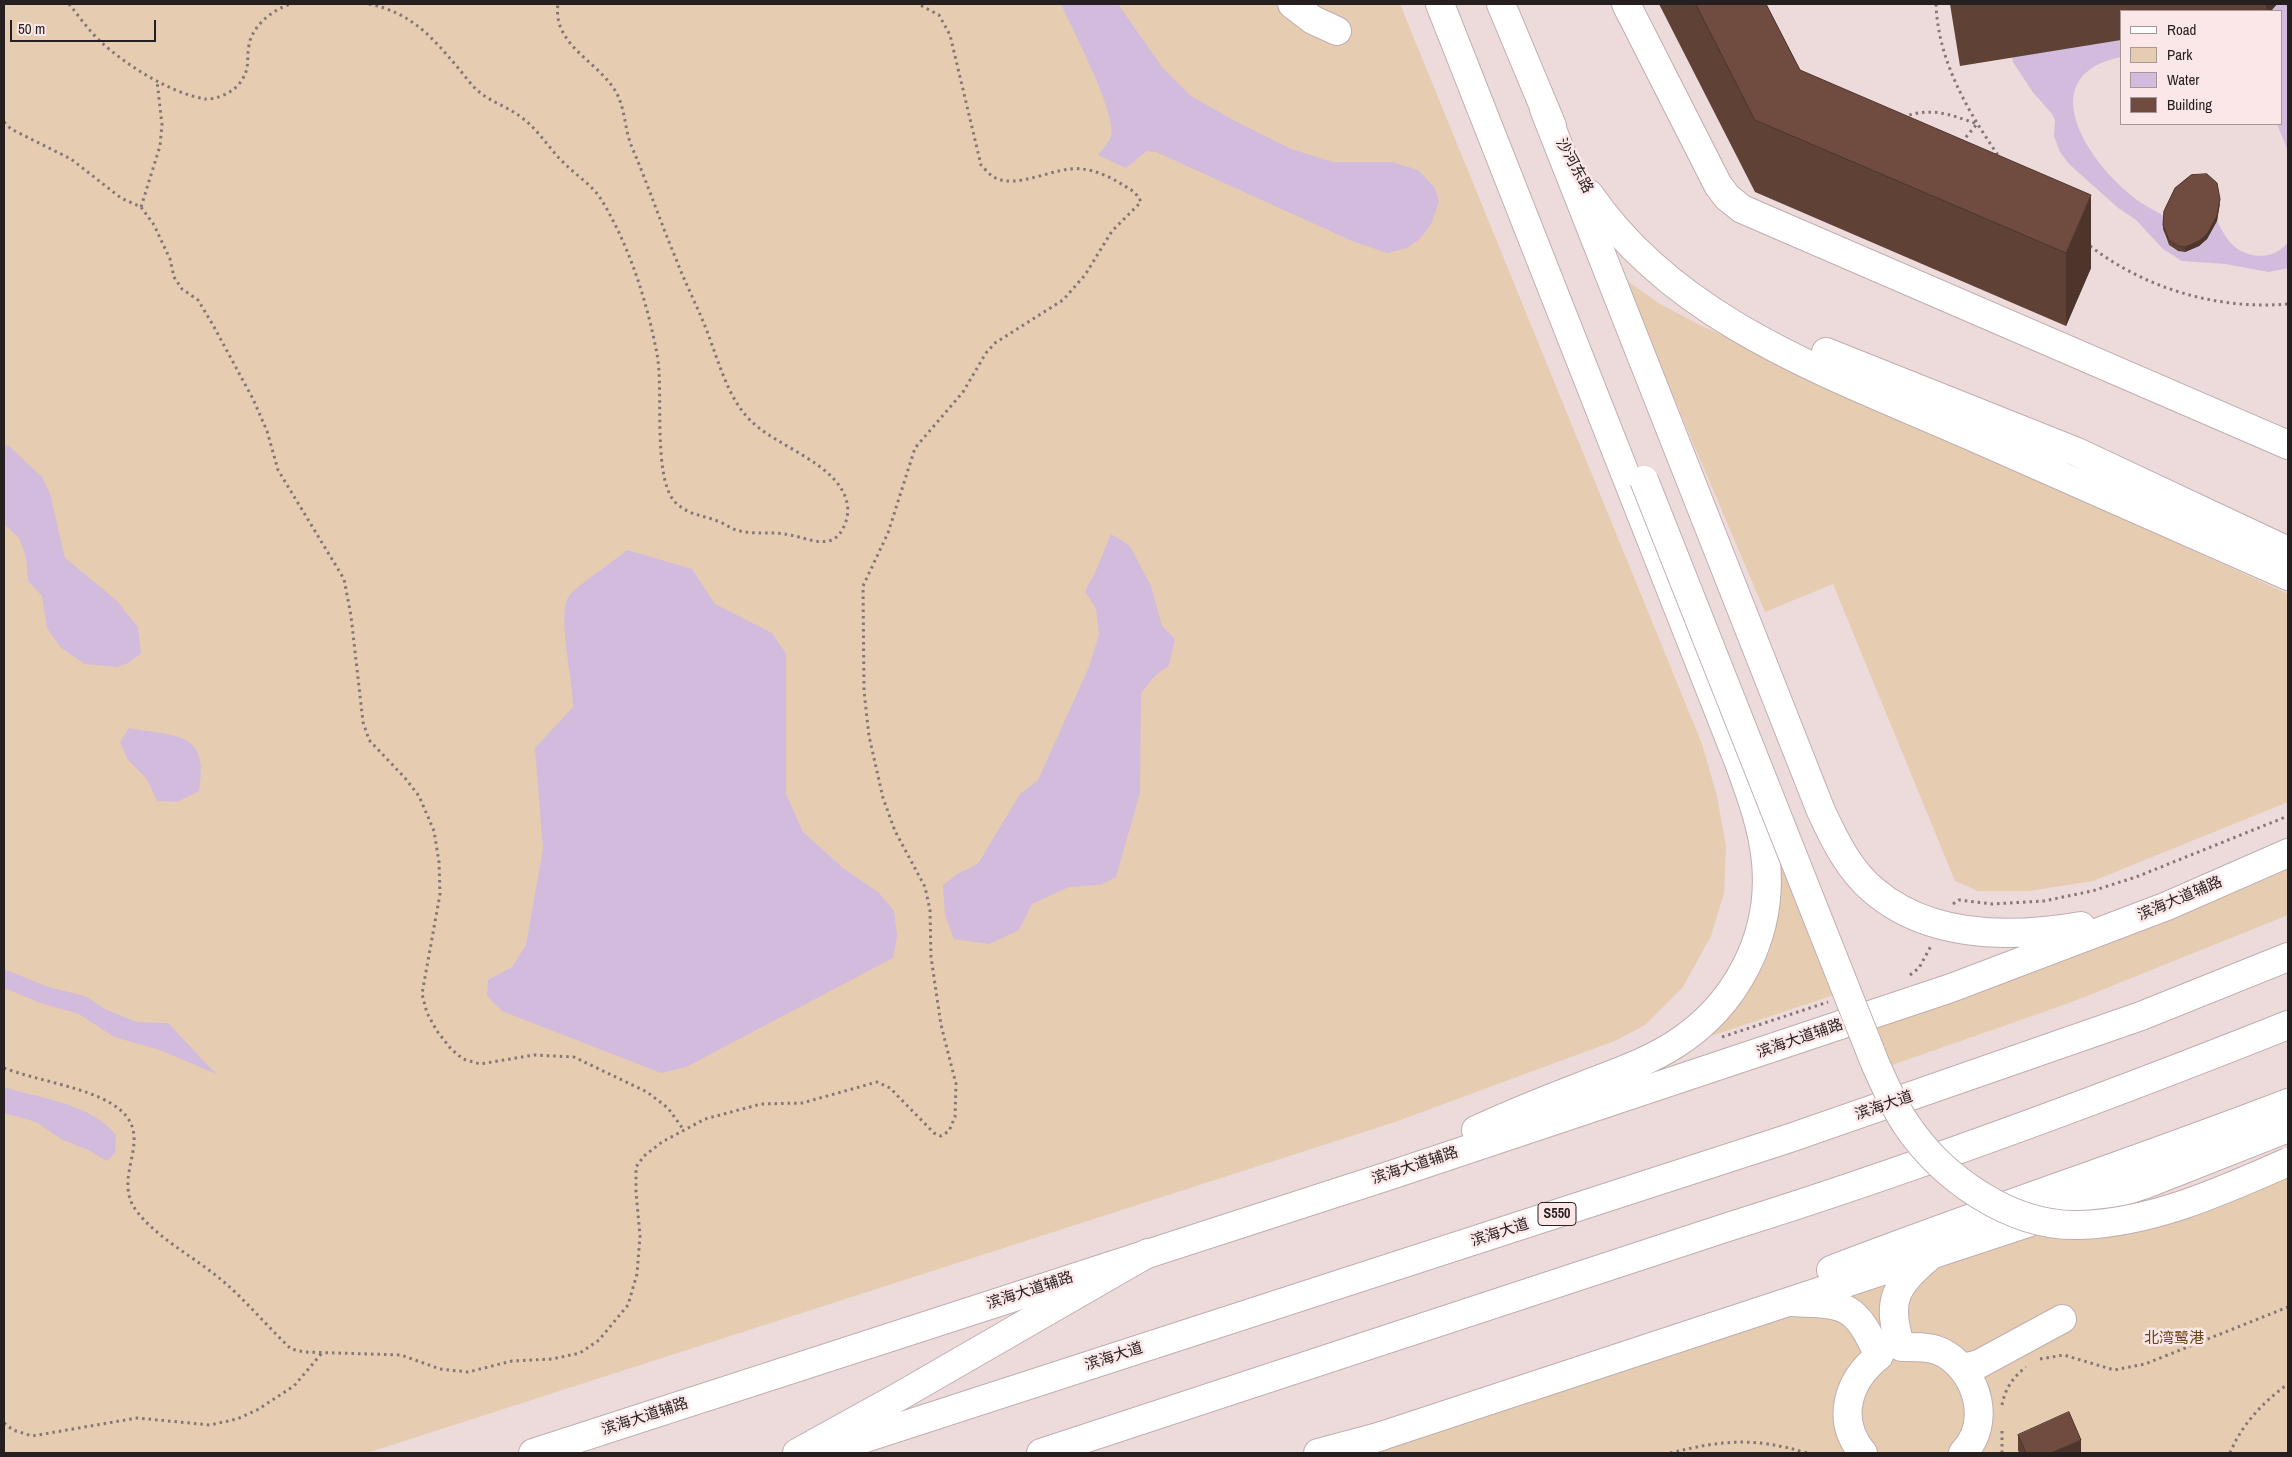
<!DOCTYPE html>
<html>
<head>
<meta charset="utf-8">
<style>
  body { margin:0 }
  #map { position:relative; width:2292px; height:1457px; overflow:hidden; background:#eddadb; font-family:"Archivo Narrow",sans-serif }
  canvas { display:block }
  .frame { position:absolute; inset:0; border:5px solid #261f1f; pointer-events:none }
  .legend { position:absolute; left:2120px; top:10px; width:162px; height:115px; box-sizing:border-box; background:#fbe7e8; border:1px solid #a69798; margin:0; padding:6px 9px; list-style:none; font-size:15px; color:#261f1f }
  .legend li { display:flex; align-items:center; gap:10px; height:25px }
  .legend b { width:25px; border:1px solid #a69798 }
  .scale { position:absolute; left:10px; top:20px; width:146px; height:22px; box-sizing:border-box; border:2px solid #261f1f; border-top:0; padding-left:6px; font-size:15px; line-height:18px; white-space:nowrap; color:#261f1f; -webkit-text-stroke:4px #fbe7e8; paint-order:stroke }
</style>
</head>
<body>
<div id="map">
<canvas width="2292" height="1457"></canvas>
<div class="frame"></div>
<ul class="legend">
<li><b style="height:6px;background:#fff"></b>Road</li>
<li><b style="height:14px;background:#e6cdb1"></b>Park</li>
<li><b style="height:14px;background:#d2bbdc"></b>Water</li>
<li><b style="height:14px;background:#6f4c3f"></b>Building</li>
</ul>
<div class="scale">50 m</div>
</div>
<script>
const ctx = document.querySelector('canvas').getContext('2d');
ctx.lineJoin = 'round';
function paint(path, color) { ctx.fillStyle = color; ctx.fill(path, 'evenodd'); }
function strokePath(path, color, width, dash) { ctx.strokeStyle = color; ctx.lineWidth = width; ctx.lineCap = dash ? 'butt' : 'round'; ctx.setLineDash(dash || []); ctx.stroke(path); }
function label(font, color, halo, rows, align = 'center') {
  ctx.font = font + ' "Archivo Narrow","Noto Sans SC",sans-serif'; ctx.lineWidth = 5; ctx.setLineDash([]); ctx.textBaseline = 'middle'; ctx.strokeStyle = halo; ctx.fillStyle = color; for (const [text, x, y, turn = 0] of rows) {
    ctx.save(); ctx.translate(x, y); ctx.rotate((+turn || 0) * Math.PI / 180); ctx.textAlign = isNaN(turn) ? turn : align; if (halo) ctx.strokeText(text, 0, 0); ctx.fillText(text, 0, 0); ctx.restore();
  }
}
paint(new Path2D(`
  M4,4h1396l302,740 15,52 9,50 -2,47 -13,43 -28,51 -38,38 -28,15 -222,82 -1028,331h-363z
  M1623,278l37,26 40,21 588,269v208l-195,79 -64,10h-51l-23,-10 -122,-297 -68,28z
  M1777,848l63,145 -129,43c59,-62 75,-103 66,-188z
  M2288,867v48l-216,87 -180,63 -18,-42z
  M2288,1176v277h-922l644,-217 114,-1 85,-25z`), '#e6cdb1');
paint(new Path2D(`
  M1061,4h57l44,63 29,29 44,25 56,28 42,13h59l26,8 17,18 4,14 -8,22 -11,15 -13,9 -20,5 -35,-12 -196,-89 -9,-1 -21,17 -28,-13c4,-5 11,-13 13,-19 6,-23 -39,-107 -50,-132z
  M2004,4h284v147l-11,-27h4v-113h-160v46c-86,18 -38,96 4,133 11,11 25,18 39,26 -5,50 36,42 53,5 5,9 10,20 18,26 16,13 41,12 53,-5v26l-19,4 -44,-8 -43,-3 -19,-12 -27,-29 -19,-13 -48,-43 -9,-12 -6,-16 1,-16 -3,-6 -20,-23 -19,-29z
  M4,445l5,1 33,31 8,17 15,64 51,42 22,27 3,26 -13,10 -12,4 -31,-3 -25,-17 -13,-19 -5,-32 -14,-15 -2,-24 -7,-19 -15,-14z
  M1111,534l19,12 21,40 11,40 13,13 -6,26 -14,11 -14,17 -1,100 -24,84 -16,8 -31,2 -37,17 -13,26 -30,14 -35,-5 -9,-24 -2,-30 16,-12 19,-9 42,-70 18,-14 51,-113 10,-32 -3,-26 -11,-18 10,-18z
  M627,550l65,19 23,35 57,29 14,21v140l17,38 41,37 34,23 16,19 3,25 -4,22 -207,109 -25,6 -159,-62 -15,-15 1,-16 24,-13 14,-22 17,-96 -8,-101 38,-41c1,-26 -17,-92 -4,-111 7,-10 47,-36 58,-46z
  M129,728c45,9 81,1 70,63l-22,11 -20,-1 -10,-22 -19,-19 -8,-18z
  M4,969l44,18 37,9 20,13 31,13 32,1 48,51 -56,-24 -46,-13 -35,-23 -36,-10 -39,-16z
  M4,1087c37,12 86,16 112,48l-1,18 -8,8 -19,-11 -27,-11 -25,-17 -32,-9z`), '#d2bbdc');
const minor = new Path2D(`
  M1292,4l21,16 24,11
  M1626,4l92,181 9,12 15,12 546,236
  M1929,1257c-35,29 -43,45 -28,90 16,0 32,-1 46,8 32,21 44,69 16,98
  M1791,1302c55,2 64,1 88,54 -31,24 -44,64 -16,97
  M1963,1368l16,-4 83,-45`);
const major = new Path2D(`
  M1440,4l298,756c12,33 25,67 28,102 7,74 -30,144 -92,183 -30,19 -64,30 -97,43 -34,13 -68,27 -101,42
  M1501,4l51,122
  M1544,109l277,702c13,28 28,59 52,79 57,49 139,48 208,36
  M1589,194c89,130 246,182 384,243 105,46 210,93 315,139
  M1826,352l251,100 211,99
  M1831,1270c151,-58 306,-109 457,-167
  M1360,1443l786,-259 142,-56
  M533,1453l855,-277 563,-188 216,-82 121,-53`);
const highway = new Path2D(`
  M797,1453l103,-57 248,-143
  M819,1453l971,-315 351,-122 147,-59
  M1041,1453l690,-227c189,-59 373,-128 557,-201
  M1318,1453l64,-17`);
strokePath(minor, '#c0adae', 30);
strokePath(major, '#c0adae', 30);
strokePath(highway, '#c0adae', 30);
strokePath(new Path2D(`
  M69,4c10,12 20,27 32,38 25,23 69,51 104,57 10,1 27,-6 34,-15 12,-15 7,-23 10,-39 3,-19 24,-36 42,-41
  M369,4c43,9 63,33 90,65 6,7 12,16 19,22 13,11 30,16 43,26 18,13 28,32 44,47 12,12 27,21 36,35 28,46 46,102 56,155 7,35 -5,123 18,148 14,14 29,13 45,20 7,3 13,8 20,9 16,4 34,0 50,4 13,2 28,10 42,5 12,-6 18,-25 15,-37 -8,-39 -70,-56 -96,-82 -21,-21 -29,-49 -39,-76 -10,-30 -25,-57 -36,-86 -16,-38 -29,-77 -45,-114 -6,-16 -6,-34 -13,-49 -16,-34 -66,-49 -60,-92
  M1936,4c2,57 32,108 64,154
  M1903,117c29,-10 46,-3 74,7l-16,19
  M4,122l7,7 60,30 50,39 20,9 13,18 16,34 4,18 8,12 16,11 15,25 40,74 14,32 11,39 66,109 7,37 12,106 6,18 36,38 14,18 15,35 5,31 1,32 -18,100 5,19 10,18 14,18 12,10 17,5 54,-9 40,2 73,35 21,16 15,21
  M141,207l19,-61 2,-21 -5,-44
  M2090,246c56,43 128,64 198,58
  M1953,904l6,-4 33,4 52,-3 48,-10 44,-14 152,-61
  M1910,975l9,-7 13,-24
  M1722,1037l106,-35
  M4,1068c31,12 81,19 108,36 50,31 -5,71 26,109 23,28 58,45 86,69 23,20 44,45 67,67l13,3 97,3 39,14 28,3 44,-11 40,-2 28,-6 19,-13 29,-35 9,-31 3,-38 -4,-44v-25l8,-11 18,-14 43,-23 56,-15 41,-1 75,-21 13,6 44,45 7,3 8,-5 6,-14 1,-33 -15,-59 -10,-68 -1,-47 -5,-23 -30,-56 -12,-33 -14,-62 -5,-45 -1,-105 25,-53 27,-85 48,-56 23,-39 9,-10 68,-43 22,-25 27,-44 29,-29c-5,-11 -13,-14 -23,-20 -10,-6 -24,-12 -36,-13 -26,-4 -67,23 -90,7 -4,-3 -8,-8 -11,-11l-31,-130 -11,-20 -21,-11
  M2040,1359l24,-4 50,15 31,-6 143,-57
  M2002,1405c3,-16 11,-28 24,-38
  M4,1423l9,7 19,6 105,-18 73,7 27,-6 20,-9 37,-24 28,-33
  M1670,1453c53,-13 84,-16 137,0
  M2002,1453v-24
  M2230,1453c12,-29 33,-51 58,-69`), '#837677', 3, [2.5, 4]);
strokePath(minor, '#fff', 28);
strokePath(major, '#fff', 28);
strokePath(highway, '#fff', 28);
const majorBridge = new Path2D(`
  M1644,480l231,583c9,20 18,42 31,61 36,54 105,103 173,101 73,-2 143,-34 209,-63`);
strokePath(majorBridge, '#c0adae', 30, []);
strokePath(majorBridge, '#fff', 28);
paint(new Path2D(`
  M1659,4h107l34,66 291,198 -25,58 -311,-134z
  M1950,4h327l-6,7h-150v29l-161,26z
  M2220,204l-3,17 -10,18 -8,7 -14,6 -7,-1 -9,-6 -6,-16 1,-18z
  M2018,1435l63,18h-62l-1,-3z`), '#5f4136');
paint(new Path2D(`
  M2266,4h11l-6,7h-5z
  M2091,195v73l-25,58v-73z
  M2220,199l-3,22 -10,18 -8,7 -14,6v-5z
  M2081,1440v13h-30z`), '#4e352c');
const building = new Path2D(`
  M1696,4h70l34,66 291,125 -25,58 -311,-133z
  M2207,174l10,9 3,16 -3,17 -10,18 -8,7 -14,6 -7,-1 -9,-6 -6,-15 1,-14 11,-23 16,-13z
  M2069,1412l12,28 -30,13h-25l-8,-18z`);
paint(building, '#6f4c3f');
strokePath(building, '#4e352c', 1);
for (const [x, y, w] of [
  [1557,1214,38]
]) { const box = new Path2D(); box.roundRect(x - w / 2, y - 11.5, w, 23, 4); ctx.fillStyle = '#fbe7e8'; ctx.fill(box); strokePath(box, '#261f1f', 1); }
label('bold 14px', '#261f1f', null, [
  ["S550",1557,1214]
]);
label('15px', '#261f1f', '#fbe7e8', [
  ["沙河东路",1574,166,61],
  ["滨海大道辅路",2180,899,-23],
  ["滨海大道辅路",1800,1039,-19],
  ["滨海大道",1884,1106,-19],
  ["滨海大道辅路",1415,1166,-18],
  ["滨海大道",1500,1233,-18],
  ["滨海大道辅路",1030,1291,-18],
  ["滨海大道",1114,1357,-18],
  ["滨海大道辅路",645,1417,-18]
]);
label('15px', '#69430f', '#fbe7e8', [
  ["北湾鹭港",2174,1339]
]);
</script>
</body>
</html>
